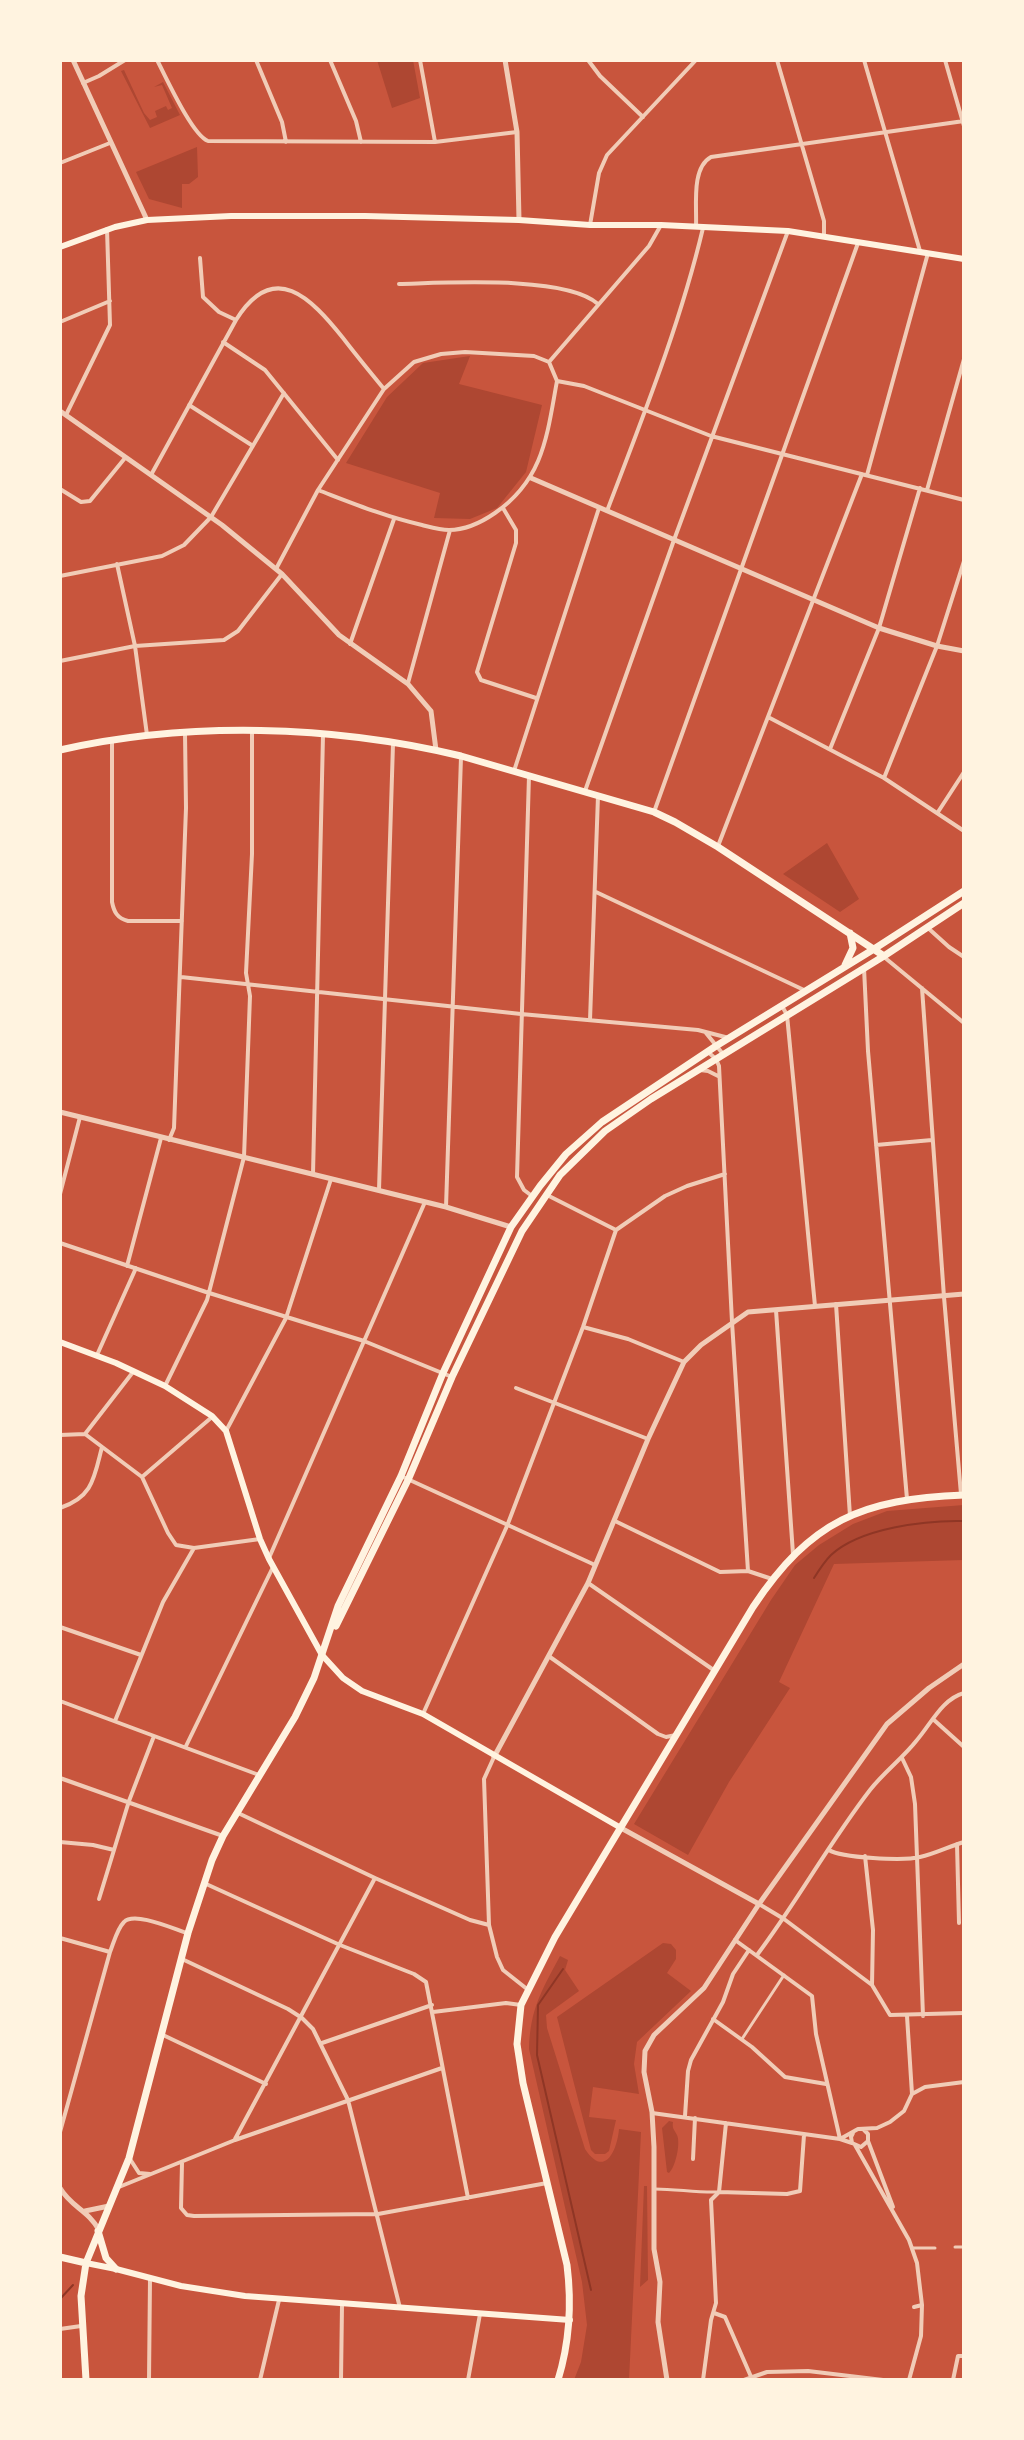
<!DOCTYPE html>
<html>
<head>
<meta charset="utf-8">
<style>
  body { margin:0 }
  #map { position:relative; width:1024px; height:2440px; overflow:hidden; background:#c8553d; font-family:"Roboto Condensed",sans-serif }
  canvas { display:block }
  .frame { position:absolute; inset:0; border:62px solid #fff3e0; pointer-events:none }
</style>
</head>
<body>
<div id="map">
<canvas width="1024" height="2440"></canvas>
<div class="frame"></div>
</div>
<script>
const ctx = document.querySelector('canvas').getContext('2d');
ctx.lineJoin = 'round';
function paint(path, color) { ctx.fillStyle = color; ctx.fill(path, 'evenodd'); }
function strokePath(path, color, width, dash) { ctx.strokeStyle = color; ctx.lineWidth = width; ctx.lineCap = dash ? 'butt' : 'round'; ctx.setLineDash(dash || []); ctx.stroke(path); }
paint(new Path2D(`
  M377,60h36l7,38 -28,10z
  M124,70l20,43 6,7 7,-3 -2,-6 11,-5 2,4 4,-2 -10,-23 -8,2 9,-5 17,33 -30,13 -29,-57z
  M197,147l1,30 -9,7h-7v24l-33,-9 -13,-27z
  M470,356l-11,28 83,21 -16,67 -29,36 -27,11 -36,-1 6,-25 -94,-30 41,-66 36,-34z
  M827,843l32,56 -19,13 -57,-38z
  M964,1505v55l-130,4 -55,118 11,6 -61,94 -41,73 -54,-31 137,-224 24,-35 24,-20 34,-21 34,-13z
  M663,1943l8,1 5,6v9l-9,14 24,18 -54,51 -3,22 5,30 -46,-7 -4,30 27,3 -7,31 -4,3h-10l-4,-4 -34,-133z
  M560,1956l8,4 -3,10 14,21 -33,24 1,13 38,121c19,29 32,3 34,-20l22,3 -12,248h-55l7,-18 6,-37 -5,-43 -53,-233c1,-40 13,-59 31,-93z
  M669,2121l4,1c-1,7 1,7 4,13 4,9 -2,33 -8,38l-2,-1 -5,-44z
  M644,2186h3l1,94 -8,7z`), '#ae4732');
strokePath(new Path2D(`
  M814,1578c5,-8 10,-16 17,-23 29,-27 95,-35 133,-34
  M563,1969l-25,36 -1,50 54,235
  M60,2299l13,-14`), '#8f3625', 2);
strokePath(new Path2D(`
  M742,2039l42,-64
  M655,2189c22,0 42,4 64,3
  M955,2247h9
  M913,2248h22`), '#f1ccb7', 3);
strokePath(new Path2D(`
  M157,60c9,17 35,75 51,81l227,1 82,-10
  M256,60l26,62 4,20
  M330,60l26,61 5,21
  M420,60l15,82
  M588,60l12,16 43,41
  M777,60l47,161v15
  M864,60l56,191
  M945,60l19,66
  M83,83l16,-7 26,-16
  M60,163l50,-20
  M590,225l9,-52 8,-18 89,-95
  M696,226c1,-20 -5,-58 15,-69l253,-36
  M200,258l3,39 16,15 17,8
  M399,284c45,-1 167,-9 199,20
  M60,322l50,-21
  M223,342l42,28 73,90
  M549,362l100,-116 12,-21
  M557,381l27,5 127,50 253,64
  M189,405l64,41
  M66,415l44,-90 -3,-96
  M151,475l85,-155c38,-61 75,-22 107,18 13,17 27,34 41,51
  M867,475l61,-222
  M60,489l21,13 9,-1 35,-43
  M927,490l37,-131
  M503,508l13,22v13l-39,129 4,8 55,18
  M607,511c35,-92 73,-186 96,-283
  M117,564l18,82 12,89
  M276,569l42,-79 66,-101 30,-27 27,-8 24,-2 69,4 15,6 8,19c-10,54 -13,98 -62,132 -13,9 -30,17 -46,17 -9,0 -19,-3 -27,-5 -36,-8 -70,-22 -104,-35
  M60,576l102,-20 22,-11 27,-28 73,-124
  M350,644l44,-125
  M60,661l75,-15 89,-6 14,-9 44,-57
  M408,683l42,-153
  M768,717l116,61 80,53
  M112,741v161c2,10 5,16 16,19h54
  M830,749l49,-121 41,-140
  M514,771l85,-263
  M529,776l-12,401 7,13 8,6
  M884,778l53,-132 27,-85
  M585,791l89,-251 114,-309
  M654,812l204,-569
  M938,812l26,-40
  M718,846l144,-372
  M596,892l208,98
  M928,928l21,19 15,10
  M884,957l80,66
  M864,968l4,83 39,448
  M181,977l340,37 177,16 31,8
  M922,988l22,309 17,197
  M782,1006l5,9 28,291
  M590,1020l8,-224
  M706,1033l17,21
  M708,1052l8,7 3,7 13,256 16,249
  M700,1070l8,1 10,5
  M169,1140l5,-12 12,-320 -1,-75
  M876,1145l56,-5
  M313,1174l10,-439
  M379,1190l14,-446
  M60,1194l20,-77
  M547,1195l69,35
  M446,1207l15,-450
  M60,1243l146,49 158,49 88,36
  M127,1266l34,-128
  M836,1304l14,212
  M776,1310l17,244
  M583,1327l45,12 56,23
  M97,1355l39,-87
  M165,1386l42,-86 37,-143 6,-161 -4,-23 6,-119v-122
  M516,1388l132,51
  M226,1431l60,-113 45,-139
  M85,1434l48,-62
  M60,1435l25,-1 57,43 26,56 8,12 18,3 66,-9
  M401,1476l194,89
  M142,1477l70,-60
  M60,1508c33,-11 34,-30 42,-61
  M615,1521l105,51 28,-1 24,8
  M269,1558l156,-356
  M588,1583l127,88
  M60,1627l81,28
  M550,1657l108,77 8,3 10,-2
  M60,1701l199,74
  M423,1714l84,-188 76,-199 33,-97 49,-34 22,-10 38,-12
  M934,1720l30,27
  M115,1721l48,-119 31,-54
  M186,1746l87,-179
  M494,1757l-10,22 5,146 8,32 6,13 24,19
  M902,1758l9,19 4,27 8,212
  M60,1778l163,58
  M238,1813l137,65 95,42 19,5
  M60,1842l33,3 21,5
  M957,1844l2,79
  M829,1850c12,8 75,11 91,7 15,-3 30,-11 44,-15
  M865,1856l8,74 -1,55
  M204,1883l136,62 74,29 12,8 42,216
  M99,1899l30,-98 25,-65
  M759,1904l25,15 88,66 18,30 74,-2
  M60,1938l50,14
  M735,1940l77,56 4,38 24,105
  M757,1955c40,-53 72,-112 113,-165 14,-18 33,-32 47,-50 14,-16 25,-41 47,-47
  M182,1959l106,50 14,9 11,11 35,71 52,208
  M433,2012l73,-9 15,2
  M713,2019l39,28 33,30 41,7
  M163,2035l103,49
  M322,2043l110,-38
  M912,2094l13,-7 39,-5
  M652,2113l188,26 12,4
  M685,2116l3,-45 3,-11 32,-58 10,-28 16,-24
  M60,2132l50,-180c4,-10 7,-23 14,-30 10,-11 50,7 63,11
  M853,2133l-2,4 1,6 9,4 7,-6v-7l-4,-4
  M235,2139l140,-261
  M840,2139l18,-10 19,-1 13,-6 14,-11 8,-17 -5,-78
  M868,2141l25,66
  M855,2145l54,95 8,23 5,42 -1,31 -12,44
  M130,2159l9,14 11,1
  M693,2159l2,-41
  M182,2163l-1,45 6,7 7,1 184,-2 169,-31
  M119,2187l116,-47 207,-72
  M719,2192l68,2 13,-3 4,-56
  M914,2307l8,-2
  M714,2313l11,4 27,62
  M60,2329l21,-3
  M149,2380l1,-101
  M260,2380l19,-80
  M341,2380l1,-75
  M468,2380l12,-66
  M703,2380l8,-60 5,-17 -5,-103 8,-8 7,-69
  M744,2380l23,-8 41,-1 75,9
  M953,2380l5,-24h6`), '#f1ccb7', 4);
strokePath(new Path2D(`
  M73,60l74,160
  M505,60l12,72 2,88
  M60,411l162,114 60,49 57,61 69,49 23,27 5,39
  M531,478l348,150 58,18 27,5
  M60,1112l386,95 65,20
  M494,1757l94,-174 60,-144 36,-77 17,-17 47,-33 216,-18
  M621,1828l138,76
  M60,2188c11,19 28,22 39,42
  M85,2211l24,-5
  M667,2380l-9,-58 2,-40 -6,-33v-102l-2,-35 -8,-40 1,-21 9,-16 50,-47 55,-84 128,-180 42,-36 35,-24`), '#f1ccb7', 5);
strokePath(new Path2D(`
  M60,247l55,-20 32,-7 84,-4h134l154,4 71,5h71l127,6 176,28
  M60,1342l56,21 49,23 47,30 14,15 34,108 9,20 53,96 21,23 19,13 61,23 198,114
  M86,2263l30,6 65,17 64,10 325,24`), '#fff3e0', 6);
strokePath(new Path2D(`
  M60,750c129,-29 272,-25 401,6l193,56 21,10 43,25 166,109
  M845,965l8,-17 -3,-15
  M336,1626l72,-146 44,-103 70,-146 38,-56 45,-44 46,-32 233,-143 80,-53
  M98,2231l8,27 10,11
  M60,2257l26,6
  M86,2380l-5,-84 5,-33 43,-105 59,-225 24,-73 11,-24 72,-119 19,-39 24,-72 63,-130 42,-103 68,-146 29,-41 26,-32 36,-32 114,-76 158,-97 90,-58
  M558,2380c12,-39 14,-75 9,-115l-44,-182 -6,-39 4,-39 34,-68 198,-330c58,-87 109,-108 211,-112`), '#fff3e0', 7);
</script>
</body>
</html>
